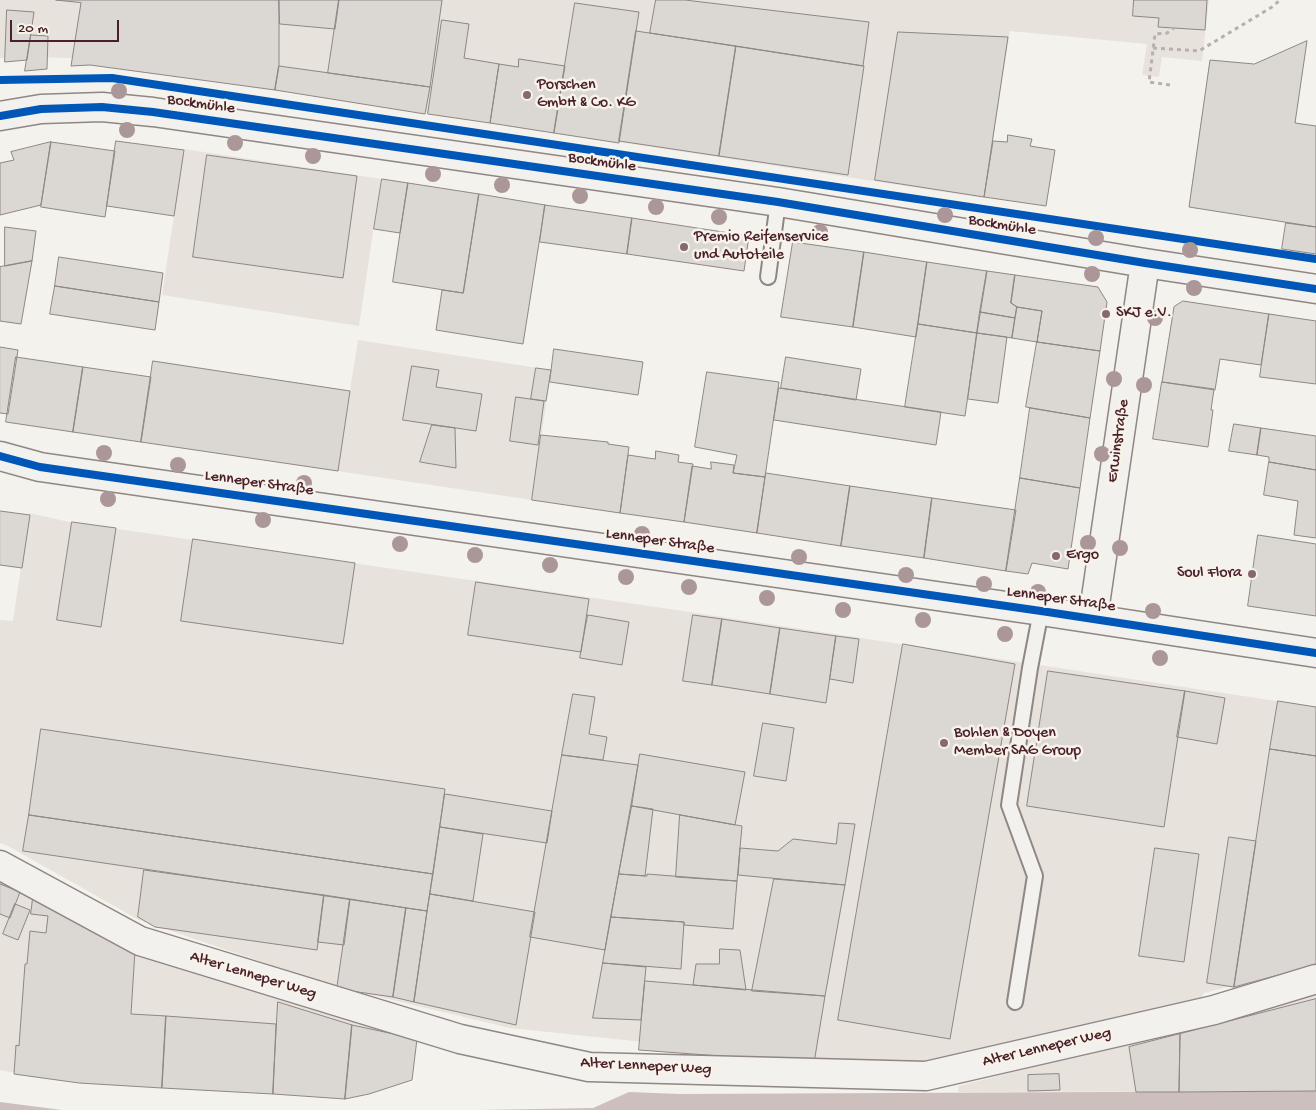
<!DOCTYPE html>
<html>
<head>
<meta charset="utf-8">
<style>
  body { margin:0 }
  #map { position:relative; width:1316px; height:1110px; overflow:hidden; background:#f4f2ec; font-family:"Gochi Hand",sans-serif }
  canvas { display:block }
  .scale { position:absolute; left:10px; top:20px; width:109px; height:22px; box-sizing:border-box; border:2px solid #4a1f2b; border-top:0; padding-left:6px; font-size:15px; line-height:18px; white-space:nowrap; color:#4a1f2b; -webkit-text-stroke:4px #f7f3e8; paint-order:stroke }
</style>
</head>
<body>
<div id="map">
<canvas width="1316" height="1110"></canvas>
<div class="scale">20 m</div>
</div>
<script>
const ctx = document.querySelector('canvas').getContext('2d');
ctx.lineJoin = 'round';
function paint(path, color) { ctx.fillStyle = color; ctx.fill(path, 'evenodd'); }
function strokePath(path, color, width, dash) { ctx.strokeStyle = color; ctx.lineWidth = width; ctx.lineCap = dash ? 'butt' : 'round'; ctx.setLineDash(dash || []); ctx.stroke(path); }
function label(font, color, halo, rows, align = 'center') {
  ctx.font = font + ' "Gochi Hand",sans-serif'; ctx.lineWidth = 5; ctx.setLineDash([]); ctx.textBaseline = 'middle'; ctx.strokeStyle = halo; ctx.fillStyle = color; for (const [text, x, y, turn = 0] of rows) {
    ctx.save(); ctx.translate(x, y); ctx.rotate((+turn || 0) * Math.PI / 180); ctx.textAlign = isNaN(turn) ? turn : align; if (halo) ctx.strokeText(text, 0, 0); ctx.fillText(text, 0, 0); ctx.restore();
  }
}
paint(new Path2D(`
  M0,0h1209l-7,61 -40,-4 -3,20 -17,-2 5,-31 -137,-13 -26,167 -912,-140 -39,-1 -33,1z
  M184,149l197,30 -22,147 -197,-31z
  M358,340l193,30 -19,130 -195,-29z
  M29,513l40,9 594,86 653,99v257l-112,29 -5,9 -264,64 -120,-6 -305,-32 -180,-43 -191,-65 -131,-74 -8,-3v-223l13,1z
  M0,880l68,39 107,46 93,31 149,43 -72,59 -266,-15 -79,-13z
  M1316,994v97l-358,1 1,-6z`), '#e7e2db');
paint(new Path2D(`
  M1316,1091v19h-836l113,-2 36,-16 51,2z
  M0,1102l62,8h-62z`), '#cdc0bc');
const building = new Path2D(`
  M56,0h223v66l-4,24 -185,-25 -19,1 10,-63z
  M279,0h60l-4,29 -55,-5z
  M339,0h103l-12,87 -102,-14z
  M656,0h29l184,22 -6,44 -213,-33z
  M1134,0h73l-2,30 -47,-3 1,-9 -26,-2z
  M575,3l64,9 -20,131 -65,-10z
  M7,10l27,2 -7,48 -22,2z
  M442,20l27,4 -5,34 35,6 -9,59 -62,-9z
  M636,31l100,15 -17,110 -100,-15z
  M898,32l110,5 -24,160 -109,-17z
  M31,35l17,1 -1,33 -22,2z
  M1307,41l-12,82 21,3v101l-127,-20 21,-147 44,4z
  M736,46l128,20 -16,109 -129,-19z
  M519,59l46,7 -11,67 -64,-10 9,-59 19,3z
  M279,66l151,21 -5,27 -150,-24z
  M1008,135l24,4 -2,7 25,4 -9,56 -62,-9 9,-56 14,1z
  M116,141l68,9 -10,66 -67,-10z
  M51,142l64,9 -10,66 -64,-10z
  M51,142l-10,63 -41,10v-52l14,-3 -3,-8z
  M207,155l150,21 -14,102 -150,-21z
  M382,179l26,4 -8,50 -26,-4z
  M408,183l71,11 -16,99 -70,-11z
  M479,194l66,11 -22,139 -87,-14 6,-40 21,3z
  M545,205l87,13 -5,36 -87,-12z
  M632,218l117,18 -5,35 -117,-17z
  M1286,223l30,4v27l-34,-5z
  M5,227l31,4 -4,30 -27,5z
  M793,242l71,10 -11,75 -72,-10z
  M864,252l63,10 -11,75 -63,-10z
  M59,257l104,16 -4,29 -104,-16z
  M32,261l-11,63 -21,-3v-54z
  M927,262l60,9 -10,62 -59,-9z
  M987,271l28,4 -4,28 6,4 -2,11 -35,-6z
  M1015,275l83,12 9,15 -7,49 -63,-9 5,-31 -25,-4 -6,-4z
  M55,286l104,16 -4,28 -105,-16z
  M1183,301l86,13 -8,51 -41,-6 -5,31 -53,-8 12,-75z
  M1017,307l25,4 -5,31 -25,-4z
  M980,312l35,6 -3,20 -35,-5z
  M1269,314l47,7v63l-56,-7z
  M918,324l59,9 -12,83 -60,-9z
  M977,333l30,4 -9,66 -30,-4z
  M1037,342l63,9 -10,67 -64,-11z
  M0,347l18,3 -10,64 -8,-1z
  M554,349l89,13 -5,33 -88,-13z
  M16,357l67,10 -10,65 -67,-10z
  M786,357l75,12 -5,31 -75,-12z
  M153,361l197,30 -12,80 -197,-29z
  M412,366l27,4 -3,17 46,7 -6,37 -73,-11z
  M83,367l68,10 -10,65 -68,-10z
  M536,368l15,2 -5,31 -15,-2z
  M707,372l72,10 -14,95 -32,-4 4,-18 -42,-8z
  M1162,382l52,7 -3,21h2l-5,37 -55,-8z
  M779,388l162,24 -5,33 -162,-25z
  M516,397l28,4 -6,44 -28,-4z
  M1030,408l60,10 -10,70 -60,-10z
  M1234,424l27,4 -4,27 -28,-4z
  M432,425l23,3 1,40 -36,-6z
  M1261,428l55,8v34l-47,-8v-5l-12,-2z
  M541,435l67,7v2l21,3 -9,66 -88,-13z
  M656,451l23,4 -1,7 15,2 -9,58 -64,-9 8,-58 27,4z
  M711,462l23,3 -1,8 32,4 -8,56 -73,-11 8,-56 19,3z
  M1269,462l47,8v68l-22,-3 4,-34 -34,-6z
  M766,473l84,13 -9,60 -84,-13z
  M1020,478l60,10 -12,81 -36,-6 -4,11 -22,-3z
  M850,486l82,12 -8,60 -83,-12z
  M932,498l84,12 -10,61 -82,-13z
  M0,511l30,4 -8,53 -22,-3z
  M72,522l44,6 -15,99 -44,-7z
  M1258,535l58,9v72l-68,-10z
  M193,539l162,24 -12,81 -162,-23z
  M476,582l113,17 -8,53 -113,-17z
  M588,615l41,7 -7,43 -42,-7z
  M693,615l29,4 -10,66 -29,-4z
  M722,619l58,9 -10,66 -58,-9z
  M780,628l56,8 -10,67 -56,-9z
  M836,636l23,3 -6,44 -23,-4z
  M903,644l112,20 -65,375 -112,-19z
  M1048,671l137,20 -21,136 -137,-21z
  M1185,691l40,7 -8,46 -40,-7z
  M573,694l22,3 -6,37 18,3 -4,23 -41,-5z
  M1278,701l38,6v49l-46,-7z
  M763,723l31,5 -8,53 -32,-5z
  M41,729l404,60 -12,85 -404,-59z
  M1270,749l46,7v209l-82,22z
  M640,754l105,18 -10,53 -103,-19z
  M562,755l76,10 -33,185 -75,-13z
  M445,794l107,17 -5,32 -107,-16z
  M632,806l21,3 -8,67 -26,-2z
  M29,815l404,59 -6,37 -404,-60z
  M680,815l62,11 -5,55 -61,-4z
  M839,823l16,1 -10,61 -107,-10 2,-27 38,3 15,-12 43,5z
  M440,827l43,7 -10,67 -43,-7z
  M1229,837l27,4 -22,146 -27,-4z
  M1155,848l44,6 -15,108 -45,-6z
  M144,870l180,25 -7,55 -162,-23 -17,-10z
  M619,874l28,2v-2l90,7 -4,48 -49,-4v-3l-73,-5z
  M774,879l71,6 -20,111 -73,-5z
  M0,884l20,8 -10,26 -10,-4z
  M430,894l105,18 -19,113 -102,-23z
  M324,895l26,4 -6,46 -26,-3z
  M33,898l24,14 78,38 -4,64 35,2 -4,72 -83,-5 -65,-9 2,-29 3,1 6,-82h2l3,-33 16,2 2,-17 -17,-2z
  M350,899l56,9 -13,89 -56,-8z
  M15,904l15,6 -12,30 -15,-6z
  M406,908l21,3 -13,91 -21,-5z
  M611,917l73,5 -3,47 -78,-6z
  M720,949l20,1 6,40 -53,-5 3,-21h23z
  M603,963l43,4 -5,53 -48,-2z
  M645,981l180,15 -11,67 -175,-13z
  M1316,999v92l-137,1 1,-58z
  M278,1002l74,23 -7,74 -72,-5z
  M166,1016l110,8 -3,70 -111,-6z
  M352,1025l65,14 -5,41 -43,14 -24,5z
  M1180,1034l-1,58h-43l-7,-45z
  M1059,1074l1,16 -32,1v-16z`);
paint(building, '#dbd7d3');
strokePath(building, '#8f8685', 1);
const service = new Path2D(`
  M768,277l10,-75
  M1015,1002l20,-126 -26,-71 21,-137 11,-57`);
const minor = new Path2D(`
  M0,116l41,-7 61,-2 51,5 625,90 367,61 171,26
  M1093,618l52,-355
  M0,865l140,76 320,98 129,28 337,9 288,-66 102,-31`);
const secondary = new Path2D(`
  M0,456l40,11 1001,144 275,42`);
strokePath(service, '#8f8685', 18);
strokePath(minor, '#8f8685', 31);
strokePath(secondary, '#8f8685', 31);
strokePath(new Path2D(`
  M1153,48l46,3 73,-44 8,-7
  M1170,85l-21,-3 6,-48 12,-1 7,-5`), '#b6b0ae', 3, [4, 4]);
strokePath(service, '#f2f1ed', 14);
strokePath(minor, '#f2f1ed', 28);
strokePath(secondary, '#f2f1ed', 28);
strokePath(new Path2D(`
  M0,80l112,-2 1204,181
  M0,116l41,-7 61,-2 51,5 625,90 367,61 171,26
  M0,456l40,11 1001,144 275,42`), '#0057b8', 8);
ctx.fillStyle = '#ab9798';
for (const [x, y] of [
  [119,91],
  [127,130],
  [235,143],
  [313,156],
  [433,174],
  [502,185],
  [580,196],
  [656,207],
  [945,215],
  [719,217],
  [820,232],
  [1096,238],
  [1190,250],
  [1092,274],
  [1194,288],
  [1155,318],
  [1114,379],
  [1144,385],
  [104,453],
  [1102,454],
  [178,465],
  [304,483],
  [108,499],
  [263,520],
  [642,534],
  [1088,543],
  [400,544],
  [1120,548],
  [475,555],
  [799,557],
  [550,565],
  [906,575],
  [626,577],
  [984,584],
  [689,587],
  [1038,592],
  [767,598],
  [843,610],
  [1153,611],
  [923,620],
  [1005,634],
  [1160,658]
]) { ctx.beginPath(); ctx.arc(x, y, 8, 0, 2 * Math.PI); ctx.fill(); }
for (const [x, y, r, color] of [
  [527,95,5,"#86696f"],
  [684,247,5,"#86696f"],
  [1106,314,5,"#86696f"],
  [1056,556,5,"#86696f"],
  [1252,574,5,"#86696f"],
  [944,743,5,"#86696f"]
]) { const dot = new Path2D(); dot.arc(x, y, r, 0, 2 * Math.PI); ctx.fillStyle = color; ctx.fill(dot); strokePath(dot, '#f7f3e8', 2); }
label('16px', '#4a1f2b', '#f7f3e8', [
  ["Porschen",537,86],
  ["GmbH & Co. KG",537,104],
  ["Premio Reifenservice",694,238],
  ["und Autoteile",694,256],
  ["SKJ e.V.",1116,314],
  ["Ergo",1066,556],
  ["Soul Flora",1242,574,"right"],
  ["Bohlen & Doyen",954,734],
  ["Member SAG Group",954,752]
], 'left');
label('16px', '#4a1f2b', '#f7f3e8', [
  ["Bockmühle",201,105,8],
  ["Bockmühle",602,163,8],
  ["Bockmühle",1002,226,9],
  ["Erwinstraße",1119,441,-82],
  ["Lenneper Straße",259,484,8],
  ["Lenneper Straße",660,542,8],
  ["Lenneper Straße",1061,600,8],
  ["Alter Lenneper Weg",253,976,17],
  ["Alter Lenneper Weg",1047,1048,-13],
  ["Alter Lenneper Weg",646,1067,3]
]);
</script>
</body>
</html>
